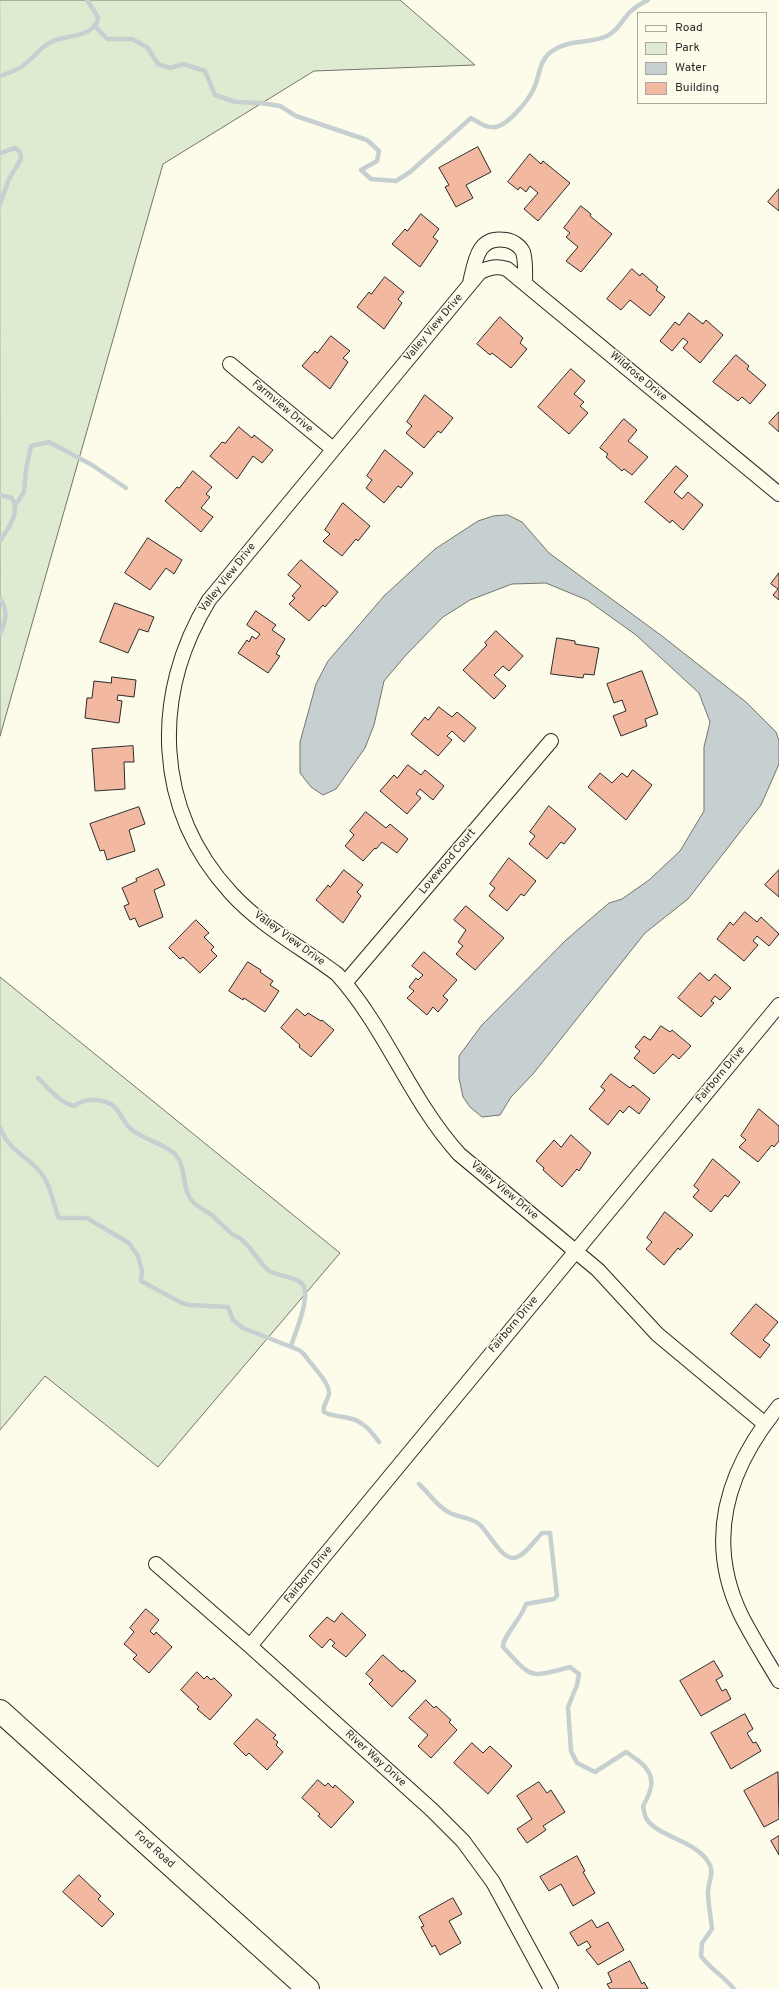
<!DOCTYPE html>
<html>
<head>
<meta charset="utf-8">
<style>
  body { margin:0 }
  #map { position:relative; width:779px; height:1989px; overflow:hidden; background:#fdfbea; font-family:Overpass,sans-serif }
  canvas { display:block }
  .legend { position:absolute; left:637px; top:12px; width:130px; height:92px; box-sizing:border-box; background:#fdfbea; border:1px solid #a9a89e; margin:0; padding:5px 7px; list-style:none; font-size:12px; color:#2b2b2b }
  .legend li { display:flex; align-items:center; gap:8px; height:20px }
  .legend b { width:20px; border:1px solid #a9a89e }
</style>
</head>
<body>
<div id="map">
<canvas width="779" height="1989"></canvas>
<ul class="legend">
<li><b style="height:5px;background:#fdfbea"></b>Road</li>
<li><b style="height:11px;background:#deebd1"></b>Park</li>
<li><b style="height:11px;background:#c7d0d0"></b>Water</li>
<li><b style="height:11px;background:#f2b8a0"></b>Building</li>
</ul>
</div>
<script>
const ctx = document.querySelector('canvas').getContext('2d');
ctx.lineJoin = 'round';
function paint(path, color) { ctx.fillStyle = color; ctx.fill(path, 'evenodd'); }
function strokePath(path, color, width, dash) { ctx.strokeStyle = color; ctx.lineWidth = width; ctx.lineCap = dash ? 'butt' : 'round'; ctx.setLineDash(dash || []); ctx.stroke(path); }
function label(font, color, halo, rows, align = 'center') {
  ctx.font = font + ' Overpass,sans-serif'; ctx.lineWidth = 3; ctx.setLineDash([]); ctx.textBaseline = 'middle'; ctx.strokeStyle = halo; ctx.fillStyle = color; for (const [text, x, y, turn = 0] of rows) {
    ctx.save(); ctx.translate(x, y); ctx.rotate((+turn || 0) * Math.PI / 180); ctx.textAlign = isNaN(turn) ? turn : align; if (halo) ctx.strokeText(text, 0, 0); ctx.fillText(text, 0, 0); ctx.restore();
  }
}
const green = new Path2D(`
  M0,0h400l75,65 -161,6 -151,93 -163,572z
  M0,977l340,276 -182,214 -113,-91 -45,54z`);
paint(green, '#deebd1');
strokePath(green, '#74746e', 1);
const water = new Path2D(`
  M508,515l14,7 27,31 113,83 84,66 30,30 3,9v23l-18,41 -73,94 -43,34 -112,141 -22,23 -11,18 -18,2 -12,-10 -7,-10 -4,-19v-22l22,-30 85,-86 43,-37 13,-4 27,-19 31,-29 24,-40v-64l6,-25 -11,-29 -63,-58 -49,-35 -41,-17 -34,1 -42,16 -27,17 -37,38 -22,26 -10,44 -9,23 -29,41 -13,6 -12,-8 -11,-14v-31l16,-58 12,-23 56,-65 51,-47 43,-28 15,-5z`);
paint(water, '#c7d0d0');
strokePath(water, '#74746e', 1);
strokePath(new Path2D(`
  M94,25l13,14h25l15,8 11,17 12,4 13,-4 22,7 10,24 21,7 25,1 19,3 16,10 71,24 12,11 -2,10 -16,9 10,9 25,2 14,-9 61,-54c7,4 16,11 25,9 13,-3 33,-27 38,-39 6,-13 5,-28 18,-37 17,-12 38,-7 55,-15 12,-6 15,-16 23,-24 5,-5 12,-9 18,-12
  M0,76c8,-3 19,-6 25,-12 9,-7 16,-17 26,-22 12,-7 46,-4 47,-25l-11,-17
  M0,153l15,-5 5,4 1,7 -12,20 -9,25
  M0,495l12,3c9,15 -4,30 -12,43
  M16,504l8,-12 2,-23 5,-23 18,-4 43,23 34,23
  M0,599c9,11 5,24 0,35
  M38,1078c10,10 22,25 36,28 10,-7 20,-8 32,-4 15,5 15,20 26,28 12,10 39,16 46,28 9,14 3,32 16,45 6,5 12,8 18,12 6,6 13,13 20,19 3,2 7,3 10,6 9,7 16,21 26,30 9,7 29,6 35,15 8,12 -8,48 -12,61
  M0,1127c10,28 29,27 44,50 8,13 9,28 15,41h28l42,25 9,13 4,15 -1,10 41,22 7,2 39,2 5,13 10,8 56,22 5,4c6,10 26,28 25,40 -1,6 -7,12 -5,18 8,4 15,4 24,6 14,2 23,13 31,24
  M419,1484c11,10 18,23 31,29 10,5 20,4 29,11 9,7 22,35 35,34 10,-1 21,-18 28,-25h8l7,63 -3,3 -28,5c-4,14 -24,33 -23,43 30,32 25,31 67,20l9,7 -2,11 -9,22 3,44 6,12 18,9 31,-20c5,3 8,6 13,9 18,15 14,27 4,45 1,4 1,8 3,12 12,20 52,22 64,47 4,11 -2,16 -2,27 0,12 3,25 4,37l-10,14 -1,13c9,13 23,20 33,33`), '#c7d0d0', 4.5);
const building = new Path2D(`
  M478,147l13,25 -25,13 7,13 -17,9 -11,-20 4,-2 -10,-17z
  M530,154l11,10 2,-3 27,22 -32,38 -14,-12 14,-16 -8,-7 -4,6 -6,-5 -2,3 -10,-8z
  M779,189v22l-11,-9z
  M581,206l10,8 -1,2 22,18 -31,38 -15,-11 12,-14 -12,-10 4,-4 -6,-5z
  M421,214l18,15 -6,8 5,4 -18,26 -28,-23 13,-15 2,2z
  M632,269l8,7 2,-3 16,14 -2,3 9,7 -15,19 -20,-16 -9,10 -14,-11z
  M385,277l19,15 -6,7 4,4 -18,26 -27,-22 12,-15 2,2z
  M689,313l14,11 3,-4 17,15 -23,28 -17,-15 5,-6 -5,-4 -11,13 -12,-10 15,-19 4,3z
  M500,317l23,21 -3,5 7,6 -16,19 -19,-15 -2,2 -13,-11z
  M331,336l19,15 -7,7 5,4 -18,27 -28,-23 13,-15 2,2z
  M736,355l13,11 -2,3 19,16 -16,19 -8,-7 -4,4 -25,-19z
  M571,369l14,12 -11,13 10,8 -4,4 8,7 -19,21 -31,-27z
  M425,395l28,23 -12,15 -3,-2 -14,17 -18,-15 6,-7 -5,-4z
  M779,412v20l-10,-9z
  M624,419l13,11 -9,11 20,16 -16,18 -8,-6 -2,2 -16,-14 2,-3 -8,-6z
  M239,427l13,11 2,-3 19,15 -11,13 -9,-7 -16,23 -27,-23 12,-14 3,1z
  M385,450l28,23 -12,15 -3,-2 -14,17 -18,-15 6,-8 -5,-4z
  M676,466l12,10 -14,16 8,7 6,-7 15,13 -20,25 -11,-10 -2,3 -25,-21z
  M193,471l19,16 -6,7 4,3 -9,11 12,9 -12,15 -36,-31 12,-14 2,1z
  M343,503l27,23 -12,15 -2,-2 -14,17 -19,-15 7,-7 -5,-4z
  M148,538l34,22 -8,14 -8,-6 -16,22 -25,-17z
  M301,560l37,32 -13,15 -2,-2 -14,16 -20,-17 6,-6 -3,-2 9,-10 -13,-11z
  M779,573v27l-6,-5 5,-6 -7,-5z
  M115,603l39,14 -6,15 -9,-3 -11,24 -28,-11z
  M256,611l20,14 -4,5 13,9 -9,15 4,2 -12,17 -30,-20 9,-13 2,2 3,-6 4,3 4,-5 -13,-9z
  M496,631l27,25 -14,15 -6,-5 -9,9 12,11 -12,13 -31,-29 24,-25 -2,-2z
  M557,638l18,3v3l24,4 -5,27 -10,-1 -1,4 -32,-4z
  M642,671l16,43 -13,5 2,7 -26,10 -8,-20 13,-5 -4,-11 -8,3 -7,-19z
  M112,677l24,3 -2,17 -16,-2 -1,5 5,1 -3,22 -34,-5 2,-20h5l2,-17 17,2z
  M439,707l13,10 5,-5 19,16 -12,14 -12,-11 -5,5 5,4 -14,16 -27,-22 14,-17 3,3z
  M133,746l1,16h-10l1,27 -30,2 -3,-42z
  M408,765l13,10 4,-5 19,16 -11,14 -13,-11 -4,5 5,4 -14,16 -27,-23 14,-16 3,3z
  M633,770l19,15 -26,35 -38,-33 12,-14 12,10 10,-10 5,4z
  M549,806l27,23 -12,15 -3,-2 -14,17 -18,-15 6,-8 -5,-4z
  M139,807l6,17 -16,6 6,21 -28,9 -3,-10 -4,1 -10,-27z
  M366,812l20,16 4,-4 18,15 -11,14 -15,-11 -6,7 -1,-1 -12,13 -18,-15 9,-11 -4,-4z
  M509,858l27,23 -12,15 -3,-2 -14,17 -18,-15 6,-8 -5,-4z
  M158,869l7,16 -11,5 9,27 -24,10 -4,-9 -5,2 -6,-14 5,-2 -7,-16 15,-7 -1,-2z
  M344,870l19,15 -6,7 4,4 -18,27 -27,-23 12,-15 2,2z
  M779,870v27l-14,-12z
  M466,906l38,32 -29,32 -19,-16 7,-8 -5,-4 8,-12 -12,-10z
  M745,912l12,10 4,-5 18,17 -10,12 -12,-10 -4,5 5,4 -14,16 -27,-22 13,-17 3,3z
  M196,920l13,13 -5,4 10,10 -3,3 6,6 -17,17 -17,-16 -3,2 -11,-11z
  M424,952l33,28 -14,16 5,4 -10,12 -5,-5 -6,8 -20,-17 7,-7 -5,-4 7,-9 2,2 5,-5 -11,-9z
  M248,962l13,8 -1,2 13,9 -3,4 9,6 -14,21 -21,-14 -1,2 -14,-9z
  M700,973l9,8 6,-7 16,14 -11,12 -5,-4 -4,5 3,2 -13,14 -23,-19z
  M297,1009l8,7 3,-3 13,8 1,-1 12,10 -23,27 -12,-10 1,-2 -19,-17z
  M661,1026l9,6 2,-2 19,16 -12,13 -6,-5 -19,20 -20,-16 6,-7 -5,-4 9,-11 6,4z
  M611,1074l19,14 3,-3 17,14 -11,15 -10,-8 -6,7 -3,-3 -12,15 -19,-16 16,-19 -4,-3z
  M759,1109l20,17v15l-5,6 -2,-2 -14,17 -19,-15 7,-7 -5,-4z
  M571,1135l20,18 -12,18 -2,-2 -15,18 -19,-17 1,-2 -8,-7 18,-21 7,7z
  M713,1159l27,23 -12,15 -3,-2 -14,17 -18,-15 6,-7 -5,-4z
  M665,1212l28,23 -13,15 -2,-2 -14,17 -18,-16 6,-7 -5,-4z
  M756,1304l22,18 -15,18 7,5 -10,13 -29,-24z
  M146,1609l13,11 -9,11 4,4 2,-3 16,15 -23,26 -16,-14 4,-4 -13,-11 10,-12 -4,-4z
  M342,1613l24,22 -20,22 -14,-11 3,-3 -5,-4 -8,9 -13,-12 18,-19 7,5z
  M383,1655l19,17 1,-2 13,11 -24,26 -23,-23 4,-4 -7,-6z
  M714,1661l9,15 -7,4 6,11 4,-2 5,10 -30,17 -21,-35z
  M197,1672l7,7 3,-3 4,4 3,-2 18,17 -22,25 -13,-11 2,-2 -18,-17z
  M426,1700l8,8 2,-2 15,14 -2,2 8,8 -26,28 -13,-12 10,-11 -19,-17z
  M745,1714l8,15 -6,4 6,10 3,-1 5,9 -30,18 -20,-36z
  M257,1719l19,16 -3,3 5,4 -2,3 7,7 -16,18 -18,-17 -3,3 -12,-12z
  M472,1743l11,10 7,-7 22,20 -24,28 -34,-31z
  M778,1772l1,47 -15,8 -20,-36z
  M318,1780l7,6 3,-3 5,5 2,-3 19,17 -23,26 -13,-12 2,-2 -18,-16z
  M539,1782l8,11 4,-3 14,22 -22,14 3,4 -19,13 -10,-14 15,-10 -15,-23z
  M779,1836v19l-8,-14z
  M577,1856l8,15 -2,1 12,21 -22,13 -12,-22 -12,7 -9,-14z
  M79,1875l22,21 -3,3 16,15 -12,13 -39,-35z
  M453,1898l9,16 -13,7 12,22 -21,12 -5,-10 -3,2 -11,-20 3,-1 -5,-9z
  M592,1920l5,8 11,-6 16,28 -26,15 -12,-15 5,-3 -4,-6 -9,5 -8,-13z
  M630,1961l12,23 2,-2 4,7h-38l-3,-5 5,-2 -4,-9z`);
paint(building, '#f2b8a0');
strokePath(building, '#2b2b2b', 1);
const minor = new Path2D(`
  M470,283c5,-21 7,-48 36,-43 7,1 14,6 17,12 3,9 2,23 2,32
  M230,364l103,85
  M345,983l206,-242
  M779,1406c-51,62 -75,132 -38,209 11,22 25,44 38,66
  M765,1424l-108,-90 -59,-64 -139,-116c-49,-54 -73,-126 -122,-180 -36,-27 -76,-48 -106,-81 -77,-84 -80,-198 -22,-293l271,-328c10,-5 17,-6 27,-3l272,225
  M156,1564l94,82 182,164 31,31 30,41 58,107
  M250,1646l529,-641`);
const primary = new Path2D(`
  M0,1711l308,278`);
strokePath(minor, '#2b2b2b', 16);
strokePath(primary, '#2b2b2b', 24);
strokePath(minor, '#fdfbea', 14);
strokePath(primary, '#fdfbea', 22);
label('11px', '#2b2b2b', '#fdfbea', [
  ["Valley View Drive",434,328,-50],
  ["Wildrose Drive",638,377,40],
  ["Farmview Drive",282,407,40],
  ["Valley View Drive",228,578,-52],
  ["Lovewood Court",448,862,-50],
  ["Valley View Drive",289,939,36],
  ["Fairborn Drive",721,1075,-50],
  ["Valley View Drive",504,1191,40],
  ["Fairborn Drive",514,1325,-50],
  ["Fairborn Drive",309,1575,-51],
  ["River Way Drive",375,1759,42],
  ["Ford Road",154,1850,42]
]);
</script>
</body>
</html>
